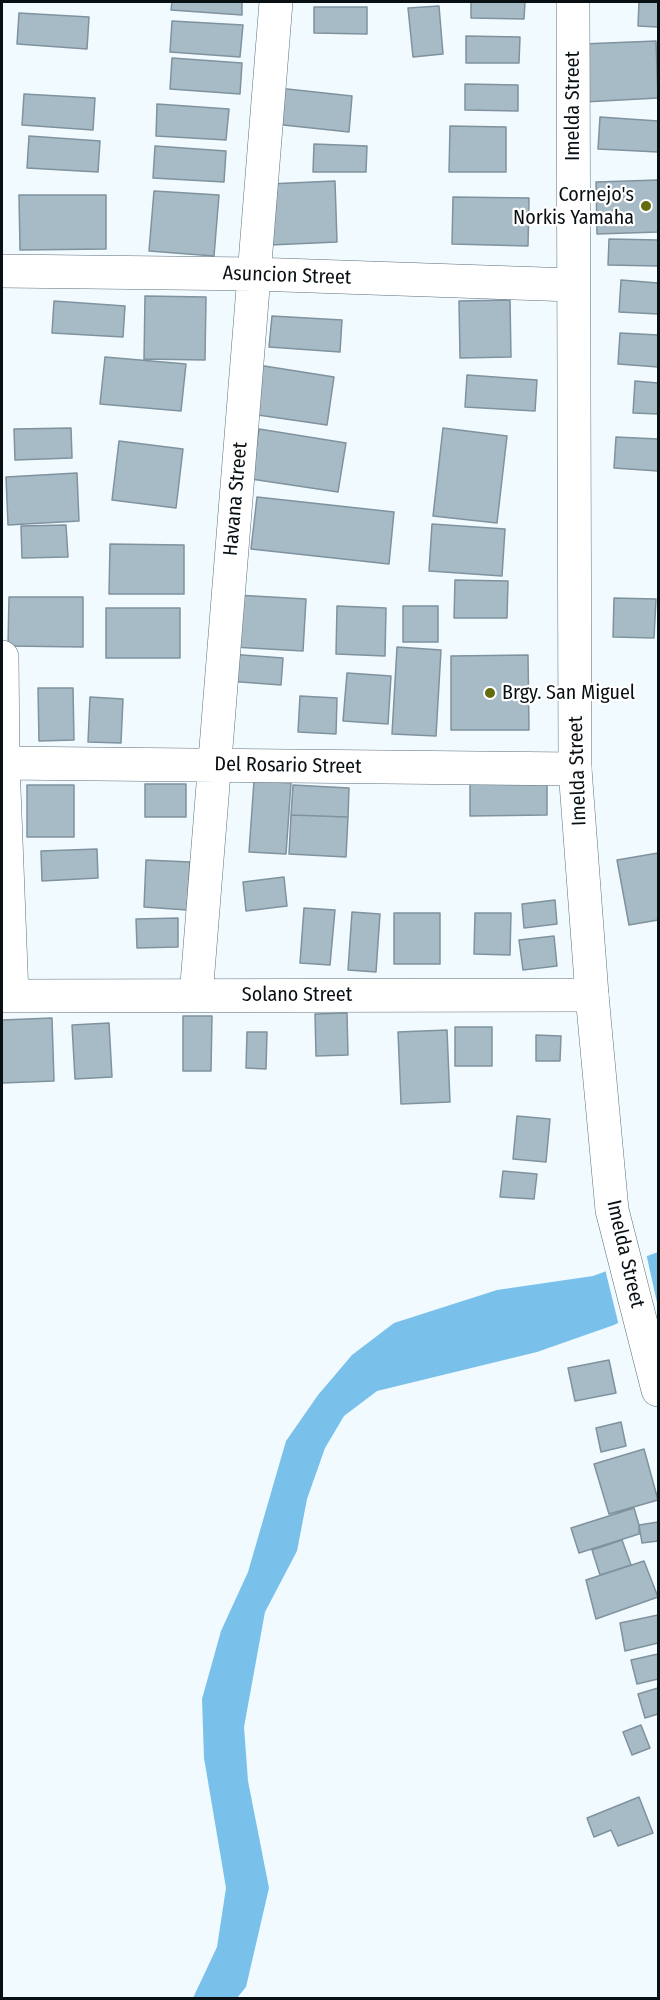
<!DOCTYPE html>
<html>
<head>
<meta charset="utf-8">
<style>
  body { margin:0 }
  #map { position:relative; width:660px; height:2000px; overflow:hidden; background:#f1faff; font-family:"Fira Sans Condensed",sans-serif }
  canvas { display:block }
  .frame { position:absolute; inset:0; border:3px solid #091014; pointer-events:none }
</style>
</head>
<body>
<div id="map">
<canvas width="660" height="2000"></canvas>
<div class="frame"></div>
</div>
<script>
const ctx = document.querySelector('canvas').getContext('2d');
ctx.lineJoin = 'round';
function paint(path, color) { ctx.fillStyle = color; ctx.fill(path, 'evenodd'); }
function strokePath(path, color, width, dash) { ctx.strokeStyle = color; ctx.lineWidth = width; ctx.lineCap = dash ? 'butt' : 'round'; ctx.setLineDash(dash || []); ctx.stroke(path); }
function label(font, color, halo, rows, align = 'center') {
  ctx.font = font + ' "Fira Sans Condensed",sans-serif'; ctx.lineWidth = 4.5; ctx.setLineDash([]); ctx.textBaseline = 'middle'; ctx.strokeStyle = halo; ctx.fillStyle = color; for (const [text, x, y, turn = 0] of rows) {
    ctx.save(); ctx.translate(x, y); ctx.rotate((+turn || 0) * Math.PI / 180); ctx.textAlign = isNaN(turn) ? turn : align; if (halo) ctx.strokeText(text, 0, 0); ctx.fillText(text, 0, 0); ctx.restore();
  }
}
paint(new Path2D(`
  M658,1252v51l-44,22 -77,27 -160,39 -33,25 -19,32 -18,51 -10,52 -32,61 -21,115 4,54 21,107 -23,99 -9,11h-44l24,-51 9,-59 -22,-130 -2,-59 19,-68 27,-59 38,-131 32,-46 34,-40 42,-32 103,-33 96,-14z`), '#79c1eb');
paint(new Path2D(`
  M646,1253l12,54 -39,19 -14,-57z`), '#f1faff');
const building = new Path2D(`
  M172,2h70v13l-71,-5z
  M471,2h54l-1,17 -53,-1z
  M639,2h19v25l-20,-1z
  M439,6l4,48 -30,3 -5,-49z
  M314,7h53v27l-53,-1z
  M19,13l70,4 -2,32 -70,-5z
  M172,21l71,4 -3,32 -70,-5z
  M466,36l54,1 -1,26h-53z
  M656,41l2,57 -74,4 -2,-58z
  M172,58l70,5 -2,31 -70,-5z
  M465,84l53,1v26l-53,-1z
  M278,88l74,8 -3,36 -75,-8z
  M24,94l71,4 -2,32 -71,-5z
  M157,104l72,5 -3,31 -70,-4z
  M600,117l58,4v31l-60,-3z
  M450,126l56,1v45h-57z
  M29,136l71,5 -2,31 -71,-4z
  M314,144l53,2 -1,26h-53z
  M155,146l71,5 -2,31 -71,-4z
  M658,180v52l-61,2 -1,-52z
  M335,181l2,61 -67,3 -2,-61z
  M154,191l65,4 -5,61 -65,-5z
  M19,195h87v54l-86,1z
  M453,197l76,1 -1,48 -76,-2z
  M609,239l49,1v26l-50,-1z
  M621,280l37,3v31l-39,-2z
  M145,296l61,1 -1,63 -61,-1z
  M510,300l1,57 -51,1 -1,-57z
  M54,301l71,5 -2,31 -71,-4z
  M272,316l70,4 -2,32 -71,-5z
  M620,333l38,2v32l-40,-3z
  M105,357l81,7 -5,47 -81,-7z
  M258,365l76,12 -7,48 -76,-11z
  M467,375l70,5 -2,31 -70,-4z
  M635,381l23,2v31l-25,-1z
  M71,428l1,30 -57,2 -1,-31z
  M443,428l64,8 -10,87 -64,-7z
  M259,429l87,14 -8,49 -87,-13z
  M616,437l42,2v32l-44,-3z
  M119,441l64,8 -7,59 -64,-8z
  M77,473l2,48 -71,4 -2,-48z
  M257,497l137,15 -5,52 -138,-15z
  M432,524l73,5 -3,47 -73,-5z
  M66,525l2,32 -46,1 -1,-32z
  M110,544l74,1v49h-75z
  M455,580l53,1 -1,37h-53z
  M236,595l70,4 -3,52 -70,-4z
  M9,597h74v50l-75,-1z
  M614,598l42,1 -2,39 -41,-1z
  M337,606l49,2 -1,48 -49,-2z
  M403,606h35v36h-35z
  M106,608h74v50h-74z
  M397,647l44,3 -5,86 -44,-2z
  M229,654l54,4 -2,27 -54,-4z
  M528,655l1,75h-78v-74z
  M347,673l44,3 -3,48 -45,-3z
  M38,688h35l1,52 -35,1z
  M300,696l37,2 -1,36 -38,-2z
  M90,697l33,2 -2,44 -33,-1z
  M254,781l37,2 -5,71 -37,-2z
  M547,782v33l-77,1v-33z
  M145,784h41v33h-41z
  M27,785h47v52h-47z
  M293,785l56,3 -1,29 -57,-2z
  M291,815l57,2 -2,40 -57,-3z
  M97,849l1,29 -56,3 -1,-30z
  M658,853v67l-29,5 -12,-65z
  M146,860l44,2 -3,48 -43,-3z
  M284,877l3,29 -41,5 -3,-29z
  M555,900l2,24 -33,4 -2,-24z
  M304,908l31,2 -5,55 -30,-2z
  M352,912l28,2 -4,58 -28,-2z
  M394,913h46v51h-46z
  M475,913h36l-1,42 -36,-1z
  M178,918v29l-41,1 -1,-29z
  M554,936l3,30 -34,4 -4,-30z
  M347,1013l1,42 -32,1 -1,-42z
  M183,1016h29l-1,55h-28z
  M52,1018l2,63 -52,2v-63z
  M109,1023l3,54 -37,2 -3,-54z
  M455,1027h37v39h-37z
  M447,1030l3,72 -49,2 -3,-72z
  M247,1032h20l-1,37 -20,-1z
  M536,1035l25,1 -1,25h-24z
  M517,1116l33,3 -4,43 -33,-3z
  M503,1171l34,3 -3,25 -34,-2z
  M609,1360l7,33 -41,8 -7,-33z
  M621,1422l5,24 -25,6 -5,-24z
  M644,1449l14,51 -49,14 -15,-50z
  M634,1508l5,17v9l-60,19 -8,-25z
  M658,1522v19l-16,2 -3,-18z
  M622,1540l9,25 -31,10 -8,-25z
  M644,1561l14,36 -62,22 -10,-39z
  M658,1615v28l-33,8 -5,-28z
  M658,1654v25l-21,5 -6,-24z
  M658,1688v26l-13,4 -7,-24z
  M641,1725l9,23 -18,7 -9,-23z
  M639,1797l14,36 -35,13 -7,-16 -17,7 -7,-19z`);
paint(building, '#a7bbc7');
strokePath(building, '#7f929e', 1.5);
const minor = new Path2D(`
  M2,271l252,3 319,11
  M2,657l1,106 9,233
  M2,763l573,6
  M2,996l590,-1
  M196,996l80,-994`);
const primary = new Path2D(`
  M573,2l2,767 17,226 20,215 46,180`);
strokePath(minor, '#5e707b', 34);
strokePath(primary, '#5e707b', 34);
strokePath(minor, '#fff', 33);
strokePath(primary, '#fff', 33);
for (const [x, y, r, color] of [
  [646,206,6,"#636b0f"],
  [490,693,6,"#636b0f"]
]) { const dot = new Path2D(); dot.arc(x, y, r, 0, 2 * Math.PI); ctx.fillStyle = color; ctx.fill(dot); strokePath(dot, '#fff', 2); }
label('20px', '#091014', '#fff', [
  ["Imelda Street",573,106,-90],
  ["Asuncion Street",287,276,2],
  ["Havana Street",236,499,-85],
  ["Del Rosario Street",288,766,1],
  ["Imelda Street",578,771,-92],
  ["Solano Street",297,995],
  ["Imelda Street",625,1254,77]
]);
label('20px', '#091014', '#fff', [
  ["Cornejo's",634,195],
  ["Norkis Yamaha",634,218],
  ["Brgy. San Miguel",502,693,"left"]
], 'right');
</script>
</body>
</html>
